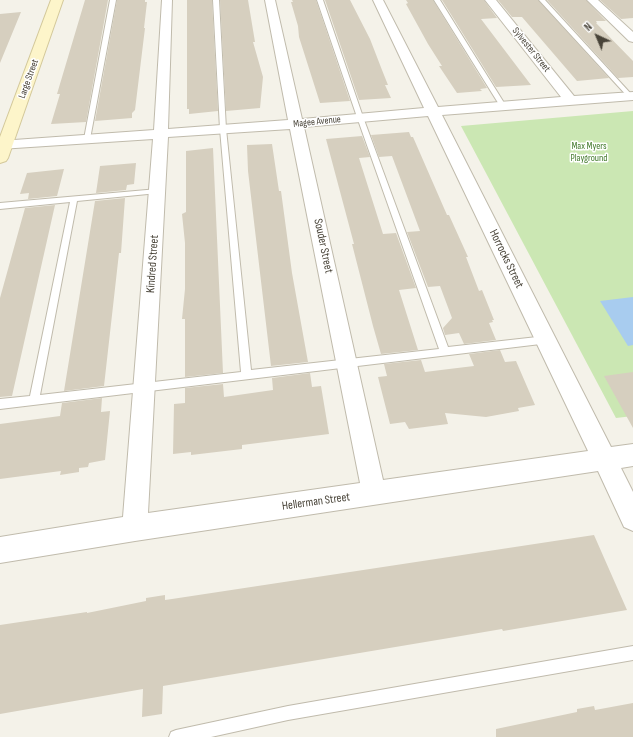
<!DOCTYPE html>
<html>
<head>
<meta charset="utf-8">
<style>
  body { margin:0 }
  #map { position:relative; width:633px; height:737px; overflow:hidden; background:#f4f2e9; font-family:"Sofia Sans Condensed",sans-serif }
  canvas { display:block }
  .north { position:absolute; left:577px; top:16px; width:40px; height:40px; -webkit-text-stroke:3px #fff; paint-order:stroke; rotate:316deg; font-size:11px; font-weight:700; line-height:16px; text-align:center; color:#484338 }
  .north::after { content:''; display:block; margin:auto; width:14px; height:18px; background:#484338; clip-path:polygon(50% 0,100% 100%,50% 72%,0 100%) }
</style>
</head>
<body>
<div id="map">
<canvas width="633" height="737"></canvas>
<div class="north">N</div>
</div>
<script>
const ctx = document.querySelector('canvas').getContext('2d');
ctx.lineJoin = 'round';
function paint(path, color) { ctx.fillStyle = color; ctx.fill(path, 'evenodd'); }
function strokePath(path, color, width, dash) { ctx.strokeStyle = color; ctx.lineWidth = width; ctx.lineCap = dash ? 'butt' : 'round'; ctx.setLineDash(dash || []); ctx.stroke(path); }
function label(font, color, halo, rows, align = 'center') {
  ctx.font = font + ' "Sofia Sans Condensed",sans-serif'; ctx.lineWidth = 3; ctx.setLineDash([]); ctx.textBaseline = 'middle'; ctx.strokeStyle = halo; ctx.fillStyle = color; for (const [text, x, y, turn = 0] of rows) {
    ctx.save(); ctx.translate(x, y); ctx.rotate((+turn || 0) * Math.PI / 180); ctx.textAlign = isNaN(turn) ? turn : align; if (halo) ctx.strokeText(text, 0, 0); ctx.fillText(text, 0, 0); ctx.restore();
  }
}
paint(new Path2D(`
  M633,111v305l-17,2 -155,-292z`), '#cbe7b3');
paint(new Path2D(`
  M633,297v48l-5,1 -28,-45z`), '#a8ccef');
paint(new Path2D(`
  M85,0h23l-22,122 -35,2 9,-30h-3z
  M117,0h28v2h2l-3,26h1l-10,82 -3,3v5l-37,3z
  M187,0h25l6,111 -29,3v-5h-2z
  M220,0h28l7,42h-2l10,35 -3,31 -34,3z
  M292,0h24l34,101 -30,2 -21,-66 -1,-11 -7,-24h2z
  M325,0h25l20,39 12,31 6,15h-3l6,13 -32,2z
  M406,0h27l54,88 -7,1 2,2 -25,2 -18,-27h3l-14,-22 -22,-40 2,-1z
  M442,0h42l13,18 -16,1 50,66 -35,2z
  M498,0h40l71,78 -32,3 -55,-64h-10z
  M547,0h39l20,21h-10l1,2h-1l37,38v16l-15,1z
  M600,0h33v18l-12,1z
  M21,12l-21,51v-49z
  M409,132l2,5h2l34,78h2l19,42h-2l13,34 3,-1 12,30h-2l1,2 -4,1 7,17 -32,4 -5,-11 -14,2 -2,-7 9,-10 -12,-32 -12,1 -21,-55 13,-1 -28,-75 -13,1 -8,-22z
  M362,136l8,21 -11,1 24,76 13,-1 20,55 -17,2 19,60 -37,4 -8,-28 -21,-82h2l-28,-105z
  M272,144l7,47h2l11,82 16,89 -37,4 -23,-195 -1,-26z
  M213,148l10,225 -38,4v-58h-3l3,-30v-46l-3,-29 4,-2v-61z
  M136,163l-2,21 -7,1 -1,5 -30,3 4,-27z
  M64,169l-7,27 -29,3 1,-6 -9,1 7,-21z
  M125,198l-4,55h-2l-15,133 -40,5 31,-190z
  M55,205l-43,191 -12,1v-99l25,-90z
  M500,350l5,12 11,-1 19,44 -17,3 1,3 -33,6 -41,-4 3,11 -39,5 -4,-7 -15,2 -12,-47 9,-1 -3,-12 37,-4 4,12 24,-3 25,-3 -5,-12z
  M633,372v56l-29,-52z
  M310,373l2,14 9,-1 8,48 -87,11v4l-51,6v-3l-18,2 1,-50 11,-1v-15l38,-4 1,13 49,-7 -1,-12z
  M102,398l-1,14 9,-1 -5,49 -16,3 -1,4 -9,1v4l-19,3 1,-4 -61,8v-55l60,-8 2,-13z
  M594,535l33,75 -124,21 -1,-2 -47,8 -292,49 -1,28 -20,3 1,-28 -143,25v-89l87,-13v1l59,-12v-3l19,-3v5l7,-1z
  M633,703v34h-137v-8l81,-17v-3l17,-3 1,4z`), '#d6cfbf');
const lane = new Path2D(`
  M110,0h6l-26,139 -3,2 -3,-2z
  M213,0h6l7,129 25,241 188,-21 -82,-232 -40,-117h6l40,117 85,230 98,-11 3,1 2,3 -2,3 -549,66v-10l30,-3 40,-194 -70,7v-6l158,-14 4,2 -4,2 -81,8 -37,194 201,-23 -21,-243z
  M434,0h6l66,106 -1,1 -5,-1z
  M539,0h6l87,95v2h-4z
  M633,646v14l-345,60 -77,17h-42l2,-5 5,-2 112,-24z`);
const street = new Path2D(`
  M162,0h10l-4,129 120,-9 -23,-120h10l27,119 122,-11 -51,-108h10l55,107 123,-10 -76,-97h11l78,96 59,-4v8l-191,15 169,332 22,-3v22l-12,2 12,24v39l-9,-4 -26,-56 -463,70 -135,22v-26l123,-20 30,-378 -153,10v-8l154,-11zM428,116l160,335 -205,29 -79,-353zM290,129l70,354 -212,30 20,-376z
  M587,0h11l35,32v10l-4,-1z`);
const secondary = new Path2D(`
  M51,0h12l-55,158 -2,3 -6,2v-26z`);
strokePath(lane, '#c0bbac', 2);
strokePath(street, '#c0bbac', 2);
strokePath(secondary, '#d3c89a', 2);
paint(lane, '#fff');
paint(street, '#fff');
paint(secondary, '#fdf5ca');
label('10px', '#484338', '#fff', [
  ["Sylvester Street",531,50,51],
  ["Large Street",29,79,-70],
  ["Magee Avenue",317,122,-6]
]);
label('10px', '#42792c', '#fff', [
  ["Max Myers",589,146],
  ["Playground",589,158]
]);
label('12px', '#484338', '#fff', [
  ["Souder Street",323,246,78],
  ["Horrocks Street",506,259,64],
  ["Kindred Street",153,264,-86],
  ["Hellerman Street",316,502,-8]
]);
</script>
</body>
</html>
